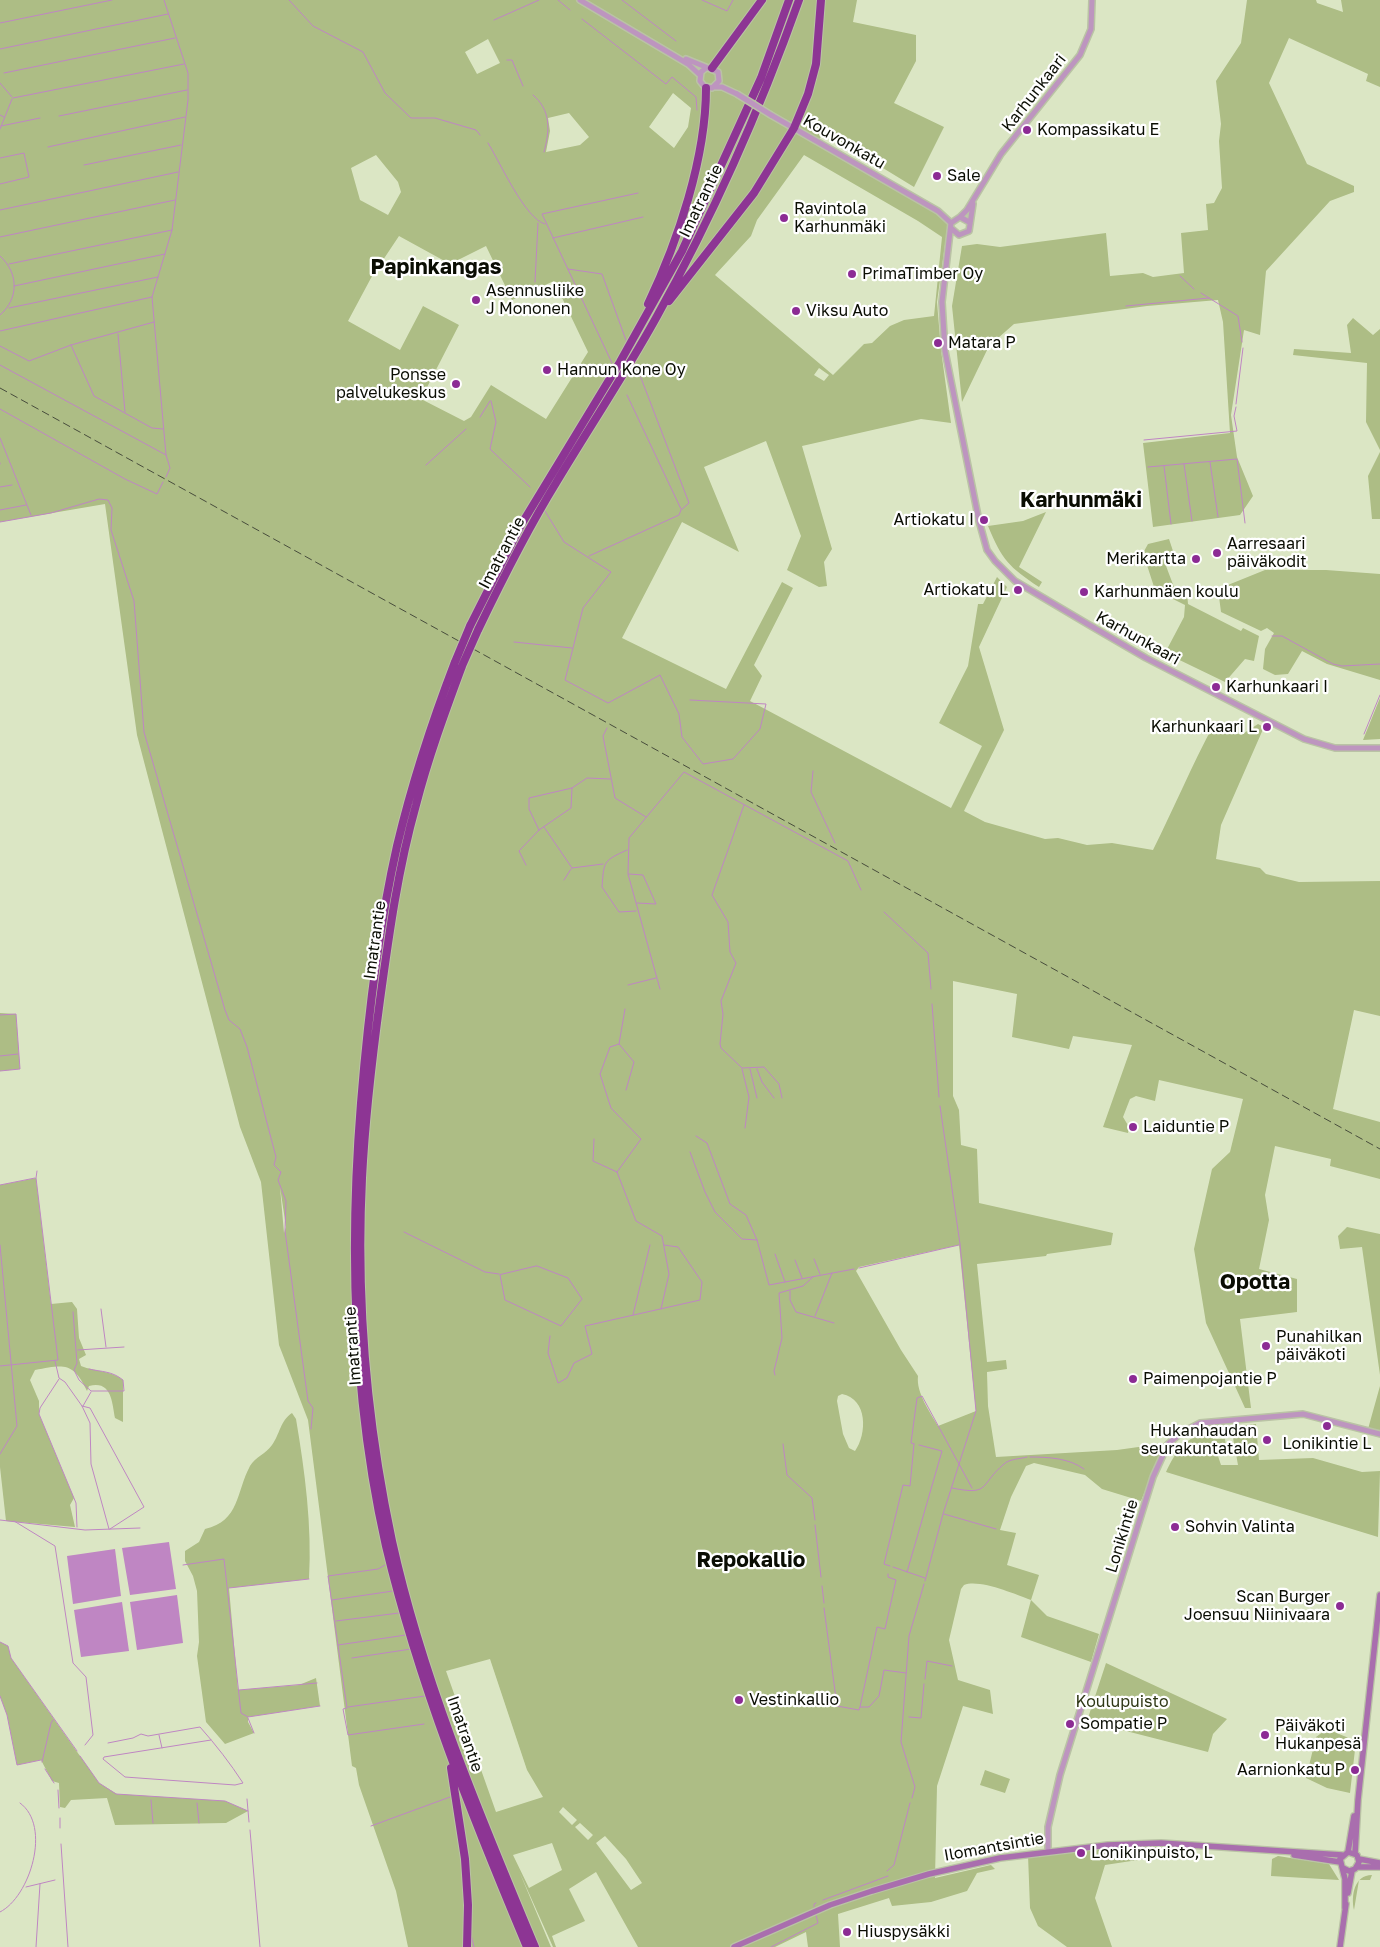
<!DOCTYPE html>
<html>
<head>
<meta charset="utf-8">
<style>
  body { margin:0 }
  canvas { display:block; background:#dbe6c4 }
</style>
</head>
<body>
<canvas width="1380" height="1947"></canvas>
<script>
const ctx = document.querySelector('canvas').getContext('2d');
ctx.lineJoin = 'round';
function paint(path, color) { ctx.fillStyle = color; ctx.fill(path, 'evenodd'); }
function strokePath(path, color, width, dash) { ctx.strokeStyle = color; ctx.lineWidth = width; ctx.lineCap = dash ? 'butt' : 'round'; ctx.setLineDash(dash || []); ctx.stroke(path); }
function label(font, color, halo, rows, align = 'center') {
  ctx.font = font + ' "Golos Text",sans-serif'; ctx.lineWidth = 4.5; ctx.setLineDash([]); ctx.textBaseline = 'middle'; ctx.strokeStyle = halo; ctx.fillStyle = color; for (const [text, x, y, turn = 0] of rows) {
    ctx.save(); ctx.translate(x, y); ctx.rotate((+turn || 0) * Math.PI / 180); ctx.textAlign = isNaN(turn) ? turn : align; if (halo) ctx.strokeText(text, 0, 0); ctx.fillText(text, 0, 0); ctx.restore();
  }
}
paint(new Path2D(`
  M0,0h857l-4,22 63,13v26l-22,42 50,24 -30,60 -90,-55 -8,12 124,71 8,8 -11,79 4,48 10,73 -30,-4 -119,27 30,103 -8,13 3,24 -8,1 -32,-17 14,-34 -35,-95 -62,26 35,85 -57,-30 -60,116 104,51 56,-107 11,6 -39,77 8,11 -12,25 201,107 31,-62 -43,-23 29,-57 10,-62h5l14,-27 10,10 -28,60 25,83 -40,81 21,11 60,17 13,-1 29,7 25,-2 41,7c21,-42 39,-85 61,-126l27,11 17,-11 6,3 -43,98 -5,34 44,9 6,6 33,8 81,-1v135l-26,-6 -21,99 47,13v57l-50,-13 1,-7 -56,-13 -10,49 4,25 -10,49 38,10v33l-57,7 11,89h-6l-39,-85 -12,-74 18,-80 18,-17 13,-53 -84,-19 -4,21 -19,-5 -6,3 -7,18 6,10 -1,6 -25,-6 29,-82 -59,-9 -4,13 -57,-12 5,-43 -64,-13v115l6,14 2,35 16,4 2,54 134,30 -2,12 -64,9 -1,2 -69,8 10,98 19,-2 1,9 -20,3 1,34 8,51 121,-7 50,-7 -7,10 -19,48 -39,-12 -17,-14 -51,-12 -8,3 -15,31 -11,33 16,3 -9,32 32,10 -8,25 16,16 52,18 -8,28 -70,-25 10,-37c-17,-6 -51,-21 -67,-15l-3,4 -12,51 9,40 32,10 3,24 -30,-8 -26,80 -2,92 56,-13 4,4 -18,4 -10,18 -36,11 -39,4 -3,-8 -51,16 2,33h-32l-2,-15 -31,15h-137l-42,-75 -27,17 16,32 -33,15 4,11h-3l-34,-76 32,76h-143l-12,-56 -37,-106 -3,-17 -4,-2 -44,-346 -29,-75 -18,-163 -21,-55 -103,-392 -32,-231 -105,18zM488,39l12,24 -23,11 -12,-22zM673,93l18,15 -3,19 -14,21 -25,-21zM569,113l20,24 -9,8 -34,7 4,-21 -2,-13zM376,155l22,27 3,10 -13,23 -28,-15 -9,-32zM804,155l114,66 24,16 -8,79 -30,4 -14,6 -18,17 -8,1 -31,31 -118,-100 36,-39 6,-16zM399,236l51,28 36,-18 26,54 42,-19 34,71 -42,67 -55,-34 -20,32 -7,4 -43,-22 38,-74 -36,-19 -23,44 -52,-29 23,-43zM819,368l10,7 -5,6 -10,-6zM280,1187l6,40 -2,6zM959,1245l17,166 -38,15c-8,-14 -22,-33 -20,-50l-17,-26 -45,-79 3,-4zM842,1394c26,5 25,40 13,57l-6,-3 -6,-14 -6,-33 1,-5zM490,1659l37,111 16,27 -47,15 -50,-141zM563,1807l14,13 -5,5 -13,-13zM580,1823l13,12 -5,5 -13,-13zM605,1836l21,23 16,24 -11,7 -35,-47zM552,1843l10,27 -33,18 -16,-33z
  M1247,0h69l1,3 26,9 -2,-12h39v87l-14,-6 2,-7 -79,-36 -20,45 38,81 47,22v6l-24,9 -64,70 -6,64 -16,-5 -13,85 6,42 16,39 -13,19 -87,12 -10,-84 87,-10 -7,-111 -5,-22 -71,6 -133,18 -25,22 -27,56 -10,-96 10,-60 15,-2 23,3 106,-14 4,43 33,-3 10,4 31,-4 -3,-40 27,-3 -2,-26 8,-1 8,-15 -3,-47 2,-17 -5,-43 25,-38z
  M1353,318l20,17 7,-6v121l-14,-28 1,-59 -74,-8 1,-6 57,4 -4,-28z
  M1380,452v67h-8l-4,-43z
  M1046,512l-27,55 23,15 -3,5c-30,-20 -37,-27 -51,-61l35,-5z
  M1169,539l5,15 -11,4 14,37 10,-3 1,12 53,27 2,-3 16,8 -5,25 -9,-2 -20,23 -60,-29 19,-36 1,-12 -18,-9 -9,3 -15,-46 5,-9z
  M1265,570h61l54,4v106l-53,-16 -25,-13 -14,23 -13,1 -12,-6 2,-20 9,-16 -7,-5 -6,3 -40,-19 -3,-23z
  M1380,698v41l-17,1z
  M0,1013l16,1 4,55 -20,2z
  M36,1178l15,126 21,-2 5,7 2,29 7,17 -7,4 2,7c15,6 29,4 42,14v42l-8,-4c-3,-15 -3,-38 -26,-32l-2,5c-14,-30 -24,-26 -52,-21l-5,10 9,21v13l35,84 -4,7 5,22 -69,-6 -6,-54v-282z
  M1347,1227l33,7v141l-18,-128 -22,2 -2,-13z
  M1380,1386v45l-12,-2z
  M292,1413l4,6c9,53 16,107 13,160l-80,9 9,102 61,-5 17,-7 4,28 -72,11v5l6,11 -29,11 -19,-22 -9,-66 2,-14 -2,-51 -4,-15 -8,-15v-10l14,-9 6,-13c35,-8 31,-37 45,-63 5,-9 16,-12 22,-21 8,-11 8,-24 20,-32z
  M1256,1424l3,36 54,-2 49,14 18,-1 -2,66 -212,-65c10,-22 21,-36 46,-42l1,9h12l1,8h-11l6,18h17l-7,-38z
  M0,1642l8,4 3,12 88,125 18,11 108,7 23,10 -22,12 -111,2 -8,-27 -36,2 -6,8 -5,-1 -1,-24 -7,-2 -11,-21 -24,5 -10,-50 -7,-19z
  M1106,1663l121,56 -14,15 -5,18 -121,-31z
  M1327,1729l29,12 -6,52 -23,-5 -21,-10 10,-41z
  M985,1770l25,9 -5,14 -25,-8z
  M1161,1842l-10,16 -46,7 -10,33 17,49h-45l-29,-21 -8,-18 -2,-53z
  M1278,1856l51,8 10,16 -68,-4 1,-17z
  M1372,1875l-2,5h-11l-5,30c-3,-14 0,-35 18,-35z`), '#adbd85');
paint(new Path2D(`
  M169,1542l7,47 -46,6 -8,-47z
  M115,1549l6,47 -48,8 -6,-48z
  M177,1595l6,48 -46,7 -7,-48z
  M122,1602l7,49 -48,6 -7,-47z`), '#bf86c3');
strokePath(new Path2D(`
  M164,0l24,73v27l-16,130 -20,67 14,158 4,13 -4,9
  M289,0l24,26 50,26 22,41 26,25h24l41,12 4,5
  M558,0l12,10
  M622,0l54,41
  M702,0l25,11 6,-11
  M582,19l84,65 6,-7 24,20 1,13
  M494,20l45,-20
  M0,23l112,-23
  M0,49l168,-35
  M507,60h5l11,26
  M4,73l171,-35
  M0,83l12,14
  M533,95c18,15 17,35 11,57
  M13,98l171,-34
  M0,115l4,2
  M59,116l128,-26
  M1,126l39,-8
  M0,129l12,-30
  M488,143c12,19 37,76 57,81
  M48,147l137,-30
  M0,158l24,-5 5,24 -29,7
  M84,165l97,-20
  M0,210l178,-38
  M0,237l175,-37
  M553,238l90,-21
  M0,256c19,17 19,43 0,59
  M9,264l163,-34
  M568,269l34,5 25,69
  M1180,276l14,13
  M535,282l3,-59
  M14,286l151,-32
  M1201,293l37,23 4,26
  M1126,306l83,-8
  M9,308l149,-31
  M0,331l152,-34
  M118,334l7,78
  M71,345l23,51 58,32 11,1
  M0,346l29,15 42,-16 83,-23
  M612,363l-70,-149 96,-21
  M0,365l166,90
  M627,395l54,114
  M491,401l5,21 -6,27 40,38
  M1236,404l7,-56
  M0,409l125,70 32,15 6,-12
  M480,417l10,-16
  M0,438l31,77
  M1144,440l93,-9 -3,-15 2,-9
  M1210,462l8,55
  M0,464v-1
  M1184,464l8,57
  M426,465l40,-36
  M1164,466l7,58
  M1148,467l89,-8 8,64
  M0,487l12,-2
  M0,510l26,-5
  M545,511l19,31 47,30 -28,36 -18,72 43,23 52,-28 19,39 3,23 21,27 30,-5 27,-30 6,-25 -76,-4
  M0,522l51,-9 48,-14 9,1 4,8 -1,22 23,71 10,131 81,278 4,10 11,9 7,18 29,110 -2,8 7,7 -3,8 8,21 -1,30 23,170 5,7 -2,21
  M589,556l90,-41 2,-5 8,-7 -48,-125 -7,-10
  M1272,636h10l51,28 9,2 38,-2
  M514,642l58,6
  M607,728l-4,8 12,62 31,19
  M1364,734l16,-39
  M813,771l-2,21 24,51
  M744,805l-32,90 16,27 2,30 6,11 -15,38 2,13 -3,30 1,4 21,20 22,-1 15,17 3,14
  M544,827l28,41
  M539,830l-10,-21v-11l43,-10 15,-10 23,1
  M627,850c-24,11 -23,11 -25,37l17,25 17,-1
  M526,865l-7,-14 20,-21 32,-22 1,-20
  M572,868l31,-4
  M629,874l14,1 13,29 -19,-1
  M564,880l7,-11
  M884,912l44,41 3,36
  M628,985l28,-7
  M660,989l-32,-115 1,-36 55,-66 164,89 13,29
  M932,1004l7,93
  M625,1009l-6,35 15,18 -8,28
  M0,1015l16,-1 4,55 -20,2
  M0,1056l18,-2
  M742,1069l7,28 -4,31
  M750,1069l7,29
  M757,1069l5,13 12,16
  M696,1136l11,7 23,61 16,11 11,25 12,45 85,-16
  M594,1139l-1,22 24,11 19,49 26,15 7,38 -8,35
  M690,1152l15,40 10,20 27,27 15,1
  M617,1172l24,-33 -30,-31 -11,-34 10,-27 9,-3
  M0,1185l35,-7
  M404,1232l81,40 14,2
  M0,1245l17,181 -17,28
  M775,1254l10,28
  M814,1259l6,15
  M795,1260l7,18
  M537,1266l31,12 14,21 -21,27 -56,-26 -5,-25z
  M859,1268l100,-23
  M790,1291v9l6,12 38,11
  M101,1309l5,38
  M73,1312l4,51 -3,7 5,10 12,11h33l-1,-11c-11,-9 -21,-8 -34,-11
  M633,1315l17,-70
  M815,1316l17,-43
  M550,1336l-2,17 10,30 9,-5 7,-15 18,-9 -7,-28 115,-26 2,-18 -24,-35 -14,-2
  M78,1350l46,-3
  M55,1361l4,17 6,4 17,24 8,17 1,41 18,65
  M0,1366l58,-6 -22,-182 1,-7
  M775,1375l-1,-4 8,-33 -3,-45 24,-7 10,-9
  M59,1379l-19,29 -1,6 37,89 1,24
  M82,1406l8,2 54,99 -34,22
  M83,1406l8,-14
  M783,1444l4,31 25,23 3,22
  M914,1444l-3,-1 6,-45 5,-2 50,92
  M1030,1457c18,0 39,1 54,12
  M952,1488c39,8 27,-3 52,-24 5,-5 16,-5 23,-7
  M944,1514l52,15
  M0,1520l85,10 55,-2
  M14,1521l41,25 18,117 13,14 7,58 -8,10
  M815,1525l6,52
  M183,1565l41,-6 17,154 7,4 72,-11
  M385,1565l-7,4 -50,7 19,132 -4,1 5,26 76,-11
  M890,1566l-6,-2 19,-79 7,1 4,-42
  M893,1567l32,11
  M907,1572l35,-121 -23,-6
  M925,1581l18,-67 33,-103 -16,-167 -20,-138
  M822,1586l2,17
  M229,1588l80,-9
  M332,1600l61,-9
  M824,1608l13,98 22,4 1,-3h9l10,-11 5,-26 22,3
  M336,1621l63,-8
  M0,1642l8,4 3,12 66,93
  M338,1645l68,-10
  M352,1658l59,-9
  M925,1679l2,-18 25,5
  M239,1690l78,-7
  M0,1696l7,19 10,50 24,-5
  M348,1707l77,-11
  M860,1707l17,-80 8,2 11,-49 -8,-3v-3
  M909,1717l12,1 3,-34
  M248,1718l6,15
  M159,1735l3,13
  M108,1743l25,-5 8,-4 7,2 52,-9c16,18 30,36 43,56l-8,2 -110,-8 -22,-18 1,-2 107,-17
  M80,1756l19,27 17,11 109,7 23,10
  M42,1762l9,-39 2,-3
  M45,1769l9,14
  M58,1790l1,18
  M912,1798l3,-11 -14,-45 8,-106 15,-52
  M247,1799l2,23
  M151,1800l2,23
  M197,1803l2,20
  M60,1818v10
  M371,1826l79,-29
  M250,1830l10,117
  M61,1844l7,103
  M887,1871l7,-6 16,-62
  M26,1887l29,-7
  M823,1900l65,-24
  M814,1907v-3l2,-1
  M0,1912c30,-15 52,-86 20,-109
  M471,1934l3,13
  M36,1947l4,-63
  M771,1947l47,-24 -2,-8`), '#bf86c3', 1);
const tertiary = new Path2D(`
  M580,0l108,64 12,11
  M686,59l32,13 1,9 -7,7 -8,-2 -4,-5 1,-9 5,-4
  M715,87h7l15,7
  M771,115l167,96 13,12
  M960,217l7,-7 34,-56 79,-99 11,-26 1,-29
  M969,222l-9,-5 -9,6 -9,79 3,49 34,170 8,29 8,11 20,20 76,45 55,32 158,81 31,9h45
  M952,229l7,6 10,-4 4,-27
  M1048,1851v-24l12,-52 93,-298 15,-33 13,-11 19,-10 103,-9 77,20`);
const secondary = new Path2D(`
  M1348,1852l6,-36
  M1355,1854l3,-54 22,-205
  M1294,1855l46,7
  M1359,1859l21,4
  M1357,1867h23
  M1343,1868l6,3 6,-2 4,-7 -2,-7 -9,-3 -8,7 5,20v29
  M1348,1893l4,-22
  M734,1947l96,-42 42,-14 57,-17 71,-16 108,-13 53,-2 181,12
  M1340,1947l6,-43`);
const motorway = new Path2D(`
  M712,68l50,-68
  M669,301l85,-108 40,-65 14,-34 8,-30 5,-64
  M648,304c30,-63 58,-146 58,-216
  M470,626l51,-101 99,-163 62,-111 79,-173 28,-78
  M478,630c24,-50 49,-100 78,-147 33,-55 69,-109 100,-165 57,-102 104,-208 143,-318
  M455,662c-23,60 -43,121 -58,184 -19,84 -29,171 -36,257 -12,148 -8,297 25,443 33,138 86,270 141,401
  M462,666c-17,46 -34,92 -46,139 -18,64 -27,129 -36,195 -8,59 -15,119 -18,178 -6,120 5,246 30,363 31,140 88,274 143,406
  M451,1768l14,91 3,46 -1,42`);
strokePath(tertiary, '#bac3a5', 8);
strokePath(secondary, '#bac3a5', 8);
strokePath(motorway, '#bac3a5', 10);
strokePath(tertiary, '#bd95bf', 5);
strokePath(secondary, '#a96eae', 5.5);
strokePath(motorway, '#8d3594', 8);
strokePath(new Path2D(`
  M0,388l1380,761`), '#484d3c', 1, [8, 4]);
const tertiaryBridge = new Path2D(`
  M737,94l34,21`);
const motorwayBridge = new Path2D(`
  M455,662l15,-36
  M462,666l16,-36`);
strokePath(tertiaryBridge, '#bac3a5', 8, []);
strokePath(motorwayBridge, '#bac3a5', 10, []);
strokePath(tertiaryBridge, '#bd95bf', 5);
strokePath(motorwayBridge, '#8d3594', 8);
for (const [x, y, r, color] of [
  [1027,130,5,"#8c2b94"],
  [937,176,5,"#8c2b94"],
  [784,218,5,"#8c2b94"],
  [852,274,5,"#8c2b94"],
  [476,300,5,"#8c2b94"],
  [796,311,5,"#8c2b94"],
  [938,343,5,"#8c2b94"],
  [547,370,5,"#8c2b94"],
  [456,384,5,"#8c2b94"],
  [984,520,5,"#8c2b94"],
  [1217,553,5,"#8c2b94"],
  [1196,559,5,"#8c2b94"],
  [1018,590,5,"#8c2b94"],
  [1084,592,5,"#8c2b94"],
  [1216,687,5,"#8c2b94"],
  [1267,727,5,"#8c2b94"],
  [1133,1127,5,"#8c2b94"],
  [1266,1346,5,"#8c2b94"],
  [1133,1379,5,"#8c2b94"],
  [1327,1426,5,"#8c2b94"],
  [1267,1440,5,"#8c2b94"],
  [1175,1527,5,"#8c2b94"],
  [1340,1606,5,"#8c2b94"],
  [739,1700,5,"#8c2b94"],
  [1070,1724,5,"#8c2b94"],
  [1265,1735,5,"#8c2b94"],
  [1355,1770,5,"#8c2b94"],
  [1081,1853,5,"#8c2b94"],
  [847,1932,5,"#8c2b94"]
]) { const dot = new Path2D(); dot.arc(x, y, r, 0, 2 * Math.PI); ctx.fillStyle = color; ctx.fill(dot); strokePath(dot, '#fff', 2); }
label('16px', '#0a0d03', '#fff', [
  ["Karhunkaari",1034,93,-52],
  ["Kouvonkatu",844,142,30],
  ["Imatrantie",701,201,-64],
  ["Imatrantie",502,553,-62],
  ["Karhunkaari",1138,638,29],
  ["Imatrantie",375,940,-82],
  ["Imatrantie",353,1346,-94],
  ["Lonikintie",1122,1536,-73],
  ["Imatrantie",465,1734,71],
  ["Ilomantsintie",994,1847,-10]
]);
label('16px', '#0a0d03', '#fff', [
  ["Kompassikatu E",1037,130],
  ["Sale",947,176],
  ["Ravintola",794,209],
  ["Karhunmäki",794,227],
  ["PrimaTimber Oy",862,274],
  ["Asennusliike",486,291],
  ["J Mononen",486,309],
  ["Viksu Auto",806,311],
  ["Matara P",948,343],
  ["Hannun Kone Oy",557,370],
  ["Ponsse",446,375,"right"],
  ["palvelukeskus",446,393,"right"],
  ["Artiokatu I",974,520,"right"],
  ["Aarresaari",1227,544],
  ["päiväkodit",1227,562],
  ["Merikartta",1186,559,"right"],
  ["Artiokatu L",1008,590,"right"],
  ["Karhunmäen koulu",1094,592],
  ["Karhunkaari I",1226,687],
  ["Karhunkaari L",1257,727,"right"],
  ["Laiduntie P",1143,1127],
  ["Punahilkan",1276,1337],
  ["päiväkoti",1276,1355],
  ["Paimenpojantie P",1143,1379],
  ["Hukanhaudan",1257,1431,"right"],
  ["seurakuntatalo",1257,1449,"right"],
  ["Lonikintie L",1327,1444,"center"],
  ["Sohvin Valinta",1185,1527],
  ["Scan Burger",1330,1597,"right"],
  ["Joensuu Niinivaara",1330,1615,"right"],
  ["Vestinkallio",749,1700],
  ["Sompatie P",1080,1724],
  ["Päiväkoti",1275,1726],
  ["Hukanpesä",1275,1744],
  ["Aarnionkatu P",1345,1770,"right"],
  ["Lonikinpuisto, L",1091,1853],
  ["Hiuspysäkki",857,1932]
], 'left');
label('16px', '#2f3816', '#fff', [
  ["Koulupuisto",1122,1702]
]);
label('bold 21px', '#0a0d03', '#fff', [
  ["Papinkangas",436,267],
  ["Karhunmäki",1081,500],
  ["Opotta",1255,1282],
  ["Repokallio",751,1560]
]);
</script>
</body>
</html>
